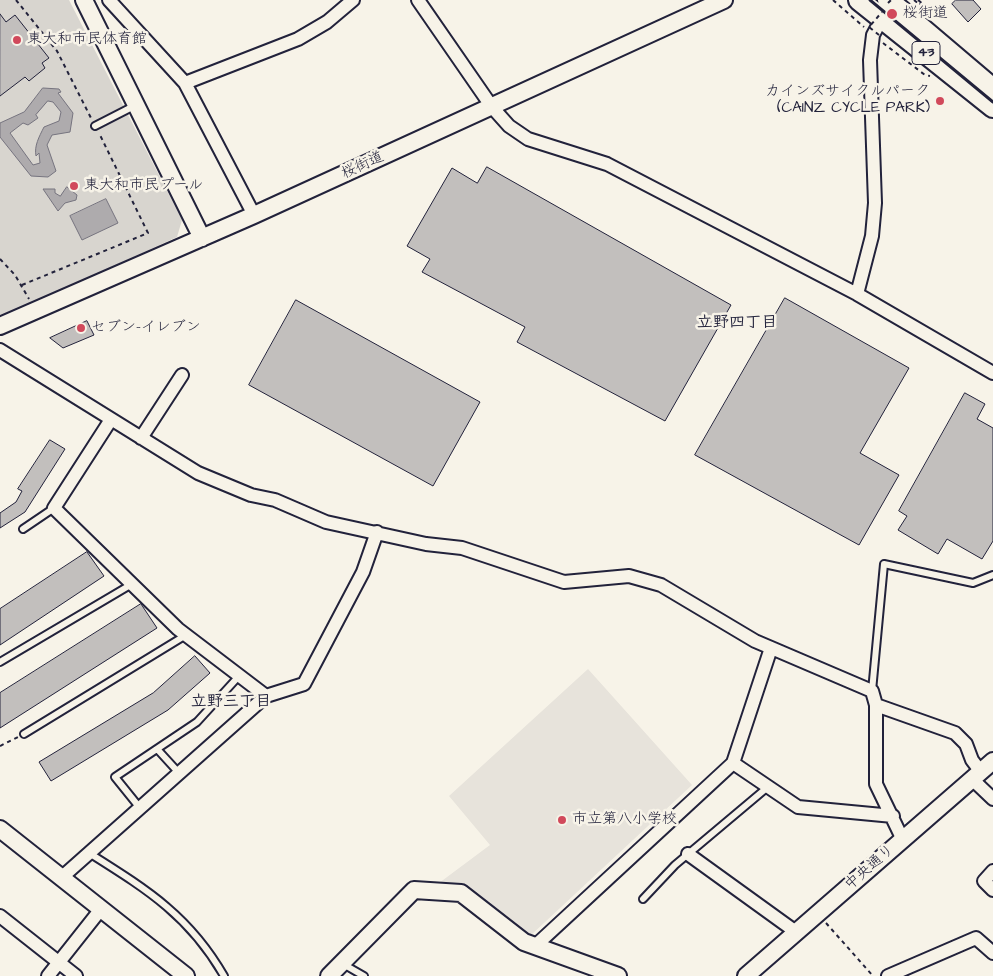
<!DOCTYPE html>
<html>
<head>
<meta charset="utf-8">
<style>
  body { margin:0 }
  canvas { display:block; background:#f7f3e8 }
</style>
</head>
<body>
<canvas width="993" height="976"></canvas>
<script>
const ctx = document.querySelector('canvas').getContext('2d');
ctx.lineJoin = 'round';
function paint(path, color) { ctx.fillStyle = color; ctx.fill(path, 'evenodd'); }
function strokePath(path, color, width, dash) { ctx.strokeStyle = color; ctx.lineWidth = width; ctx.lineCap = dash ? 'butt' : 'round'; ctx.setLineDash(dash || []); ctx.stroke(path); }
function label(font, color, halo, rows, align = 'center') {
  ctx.font = font + ' "Architects Daughter","Klee One",sans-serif'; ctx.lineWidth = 5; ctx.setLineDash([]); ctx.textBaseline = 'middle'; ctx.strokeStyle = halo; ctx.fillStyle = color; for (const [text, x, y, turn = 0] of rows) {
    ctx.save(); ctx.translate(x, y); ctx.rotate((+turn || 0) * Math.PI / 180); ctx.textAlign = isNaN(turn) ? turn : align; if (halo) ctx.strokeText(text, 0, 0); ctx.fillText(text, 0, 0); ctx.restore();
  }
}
paint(new Path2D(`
  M588,669l104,116 -162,151 -64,-46 -31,-4 55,-41 -41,-49z`), '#e7e3db');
paint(new Path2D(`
  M0,0h69l113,220 -5,17 -177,81z`), '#d8d5cf');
const water = new Path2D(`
  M43,88l16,1 2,3 -3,1 15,20 -3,19 -18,3 -5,10 9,26 -8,6 -17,-1 -31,-39v-14l24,-11zM48,101l5,1 8,10 -2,9 -15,6c-5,10 -10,19 -8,29l3,-3 1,10 -7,2 -23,-32 13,-10 5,2 10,-7 -2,-3z
  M67,187l10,8 -1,5 -11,3 -7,8 -15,-22h12v4l5,3z
  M106,199l12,24 -36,17 -12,-24z`);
paint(water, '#aeabad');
strokePath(water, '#76747f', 1);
const building = new Path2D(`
  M956,0h17l8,9 -13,13 -16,-18z
  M0,14l6,8 9,-7 34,43 -7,5 3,5 -16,13 -4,-4 -25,19z
  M487,167l244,138 -66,116 -148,-79 8,-15 -103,-55 8,-13 -23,-13 45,-78 25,15z
  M785,298l124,70 -49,85 39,22 -40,70 -164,-90z
  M296,300l184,102 -47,84 -184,-101z
  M87,321l7,14 -31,13 -13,-10z
  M965,393l20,11 -8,15 16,9v113l-11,18 -35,-20 -9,15 -40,-24 9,-14 -8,-5z
  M50,440l15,9 -40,63 -25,16v-15l16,-11 6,-11 -4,-2z
  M87,552l17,24 -104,69v-36z
  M141,604l16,24 -157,100v-35z
  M195,656l15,17 -42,37 -117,71 -12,-19 114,-69z`);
paint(building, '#c2bfbd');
strokePath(building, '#22223b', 1);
const service = new Path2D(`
  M95,126l41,-21
  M23,529l31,-21
  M0,662l132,-78
  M872,691l12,-127 89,19 20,-8
  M24,734l162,-99
  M158,750l21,23
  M140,808l-25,-31 82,-55 42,-46
  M89,853c57,36 100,62 135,123
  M643,899l32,-34 94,-79
  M343,964l21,12`);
const minor = new Path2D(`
  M109,0l76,83 69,132
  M418,0l74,107 17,19 19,13 79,25 250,130 136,79
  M185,83l113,-44 29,-17 26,-22
  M857,294l15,-58 3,-33 -5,-143 3,-25 9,-17
  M0,350l198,123 53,22 24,5 51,22 100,22 36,4 102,34 65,-6 32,9 94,56 117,50 4,14v79l27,56
  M110,421l-56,87 124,121 88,67
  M141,438l41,-63
  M876,705l79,28 11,11 6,16 9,12
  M733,763l38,-115
  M972,779l21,20
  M688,854l108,78
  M993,871l-9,10 9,9
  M61,878l205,-182 38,-12 59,-112 14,-40
  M0,916l76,60
  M535,946l198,-183 65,44 95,9
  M48,976l53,-67
  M888,976l88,-38 17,15`);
const tertiary = new Path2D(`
  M84,0l118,238
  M0,326l254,-111 470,-215
  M0,829l186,147
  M329,976l85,-86 47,3 63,49 94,34
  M746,976l247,-215`);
const primary = new Path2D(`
  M859,0l134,107
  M888,0l105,89`);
strokePath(service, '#22223b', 10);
strokePath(minor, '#22223b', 16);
strokePath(tertiary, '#22223b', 20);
strokePath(primary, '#22223b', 24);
strokePath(new Path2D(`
  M16,0l41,51 34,67
  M833,0l31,27
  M914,0l6,5 1,-3
  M918,0l14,11 -3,4
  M883,43l42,32 5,1
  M0,259l15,16 14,24
  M22,285l126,-52 -49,-100
  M0,746l18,-9
  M826,923l47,53`), '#22223b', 2, [4, 4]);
strokePath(service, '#f7f3e8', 6);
strokePath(minor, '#f7f3e8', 12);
strokePath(tertiary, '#f7f3e8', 16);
strokePath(primary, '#f7f3e8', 20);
strokePath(new Path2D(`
  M870,0l123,102`), '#22223b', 3);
strokePath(new Path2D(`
  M888,3l3,-3
  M879,35l-10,-8 13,-15`), '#22223b', 2, [4, 4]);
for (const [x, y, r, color] of [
  [892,14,6,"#d1495b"],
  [17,40,5,"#d1495b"],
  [940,101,5,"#d1495b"],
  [74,186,5,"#d1495b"],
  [81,328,5,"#d1495b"],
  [562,820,5,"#d1495b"]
]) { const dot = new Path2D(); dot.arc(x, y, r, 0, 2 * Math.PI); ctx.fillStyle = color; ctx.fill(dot); strokePath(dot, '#f7f3e8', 2); }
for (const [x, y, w] of [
  [926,53,28]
]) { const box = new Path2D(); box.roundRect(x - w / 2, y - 11.5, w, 23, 4); ctx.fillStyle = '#f7f3e8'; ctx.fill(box); strokePath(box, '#22223b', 1); }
label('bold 14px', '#22223b', null, [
  ["43",926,53]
]);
label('15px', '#22223b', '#f7f3e8', [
  ["桜街道",903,14],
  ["東大和市民体育館",27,40],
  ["カインズサイクルパーク",930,92,"right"],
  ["(CAINZ CYCLE PARK)",930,109,"right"],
  ["東大和市民プール",84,186],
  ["セブン-イレブン",91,328],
  ["市立第八小学校",572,820]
], 'left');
label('15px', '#22223b', '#f7f3e8', [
  ["桜街道",363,166,-25],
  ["中央通り",870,868,-41]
]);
label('bold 16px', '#22223b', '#f7f3e8', [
  ["立野四丁目",737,324],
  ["立野三丁目",231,703]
]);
</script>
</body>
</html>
